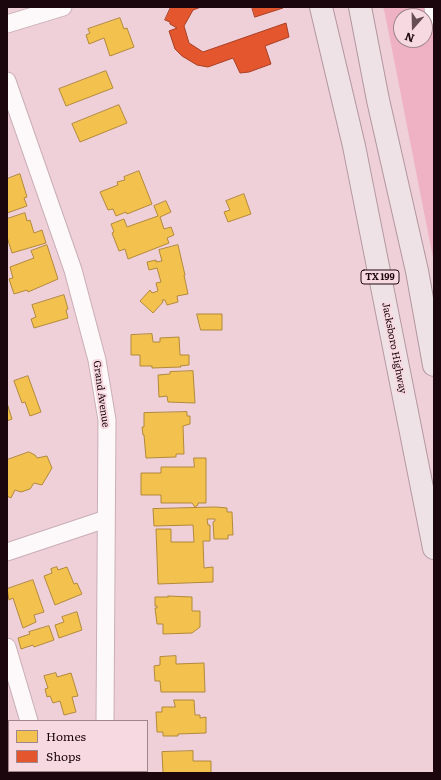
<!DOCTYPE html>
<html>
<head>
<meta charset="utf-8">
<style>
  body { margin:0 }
  #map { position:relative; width:441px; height:780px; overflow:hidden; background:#efd0d9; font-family:Literata,serif }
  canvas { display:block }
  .frame { position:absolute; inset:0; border:8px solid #1c060d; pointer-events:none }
  .legend { position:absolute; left:8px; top:720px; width:140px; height:52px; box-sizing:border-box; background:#f7d9e1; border:1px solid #9f858c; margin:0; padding:5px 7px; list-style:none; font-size:12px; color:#1c060d }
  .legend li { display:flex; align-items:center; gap:8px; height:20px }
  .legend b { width:20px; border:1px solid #9f858c }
  .north { position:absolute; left:393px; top:8px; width:40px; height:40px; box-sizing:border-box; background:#f7d9e1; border:1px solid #9f858c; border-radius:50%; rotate:200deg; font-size:11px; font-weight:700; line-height:16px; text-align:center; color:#1c060d }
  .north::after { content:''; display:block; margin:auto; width:14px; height:18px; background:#664d54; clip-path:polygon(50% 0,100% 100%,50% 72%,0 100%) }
</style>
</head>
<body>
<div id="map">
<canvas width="441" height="780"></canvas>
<div class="frame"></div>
<ul class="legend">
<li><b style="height:11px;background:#f2c14e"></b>Homes</li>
<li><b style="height:11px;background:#e4572e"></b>Shops</li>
</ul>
<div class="north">N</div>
</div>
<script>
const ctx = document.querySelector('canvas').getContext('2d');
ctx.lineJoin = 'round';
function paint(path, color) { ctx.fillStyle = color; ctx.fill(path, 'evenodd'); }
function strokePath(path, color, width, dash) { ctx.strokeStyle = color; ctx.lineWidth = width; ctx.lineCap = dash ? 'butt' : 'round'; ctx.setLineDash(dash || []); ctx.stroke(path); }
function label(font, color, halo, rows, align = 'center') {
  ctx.font = font + ' Literata,serif'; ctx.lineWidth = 4; ctx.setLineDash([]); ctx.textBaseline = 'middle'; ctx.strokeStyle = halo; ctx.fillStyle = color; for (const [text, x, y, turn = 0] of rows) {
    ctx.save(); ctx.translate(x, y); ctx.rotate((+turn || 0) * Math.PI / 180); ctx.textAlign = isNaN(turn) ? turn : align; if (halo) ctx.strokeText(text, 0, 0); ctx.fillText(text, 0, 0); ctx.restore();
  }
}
paint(new Path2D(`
  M383,7h51v256l-49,-249zM401,16h24v24h-24z`), '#efb2c5');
const homes = new Path2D(`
  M120,18l4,11 3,-1 7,19 -24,9 -6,-18 -15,6 -3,-9 4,-2 -2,-4z
  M106,71l7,17 -47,18 -7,-17z
  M119,105l8,18 -47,19 -8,-18z
  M139,171l13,33 -25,10 -1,-2 -10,4 -3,-7 -5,1 -8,-18 18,-7 -1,-3 8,-2 -1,-3z
  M20,174l7,23 -3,1 3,8 -20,7v-34z
  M244,194l7,20 -23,8 -4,-10 6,-2 -4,-9z
  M166,201l5,11 -11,5 4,12 7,-2 3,8 -7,3 2,5 -41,16 -3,-10 -6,2 -7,-18 2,-1 -3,-8 13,-5 3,8 31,-11 -4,-10z
  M25,213l2,8 3,-1 4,13 8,-3 4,13 -34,10 -5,-16v-18z
  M47,245l11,34 -30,13 -1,-2 -13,4 -5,-15 4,-1 -3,-11 24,-9 -3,-7z
  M178,245l7,30h-1l4,19 -11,2 1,6 -11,3 -2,-5h-3l1,2 -10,11 -13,-12 10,-11 2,3 6,-2 -2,-8 5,-1 -4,-14 -8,2 -2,-8 9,-2v2l6,-1 -3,-11z
  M64,295l4,14 -2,1 2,8 -34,10 -3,-9 5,-2 -4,-12z
  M197,314h25v16h-21z
  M152,334l1,8h7v-4l19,-1 1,18h9v10l-9,1 1,1 -29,1v-2h-12v-11h-9v-20z
  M193,371l2,32 -27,-1 -1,-6 -8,1 -1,-22 12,-1v-2z
  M28,376l13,36 -11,4 -5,-14 -3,1 -8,-22z
  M7,403l5,16 -5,2z
  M187,412v4h3v8l-7,2 1,28h-8v3l-30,1 -2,-23h-1l-1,-8h2v-14z
  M29,452l6,3 2,3 10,-2 5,12 -10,17 -8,-2 -4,6 -9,3 -6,-2 -4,8 -4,-2v-36z
  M194,458h12v45h-8v2l-3,2 -3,-4h-31v-8h-20v-22h20v-6h33z
  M216,507l11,1v4h5l1,23h-5v4h-14l-1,-17 2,-1v-2h-8l1,6h2v16h-7l1,27 9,-1v15l-55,2 -2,-55h15v13h23l-1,-17 -39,1 -1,-17z
  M57,567l1,3 9,-3 7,17 3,-1 5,11 -27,11 -11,-29 8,-3 -1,-4z
  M33,580l11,32 -10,3 2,7 -13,6 -10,-30 -4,2 -2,-11z
  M168,596l24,1v14h8v16l-8,6 -29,1v-10h-6l-2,-16h2v-2h-2v-9h13z
  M77,612l5,18 -23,8 -4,-13 9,-3 -2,-5z
  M49,626l5,14 -20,7 -1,-2 -12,4 -3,-11 12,-4 -1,-2z
  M176,656v8l28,-1 1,29h-44l-1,-11h-5l-1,-15 6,-1v-8z
  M56,673l1,4 14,-4 7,23 -6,1 4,15 -12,3 -4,-14 -7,2 -3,-7 -3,1 -2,-8 3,-1 -4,-12z
  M174,700h20l1,15h5v3l6,-1v16l-28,1v2h-15v-4h-6l-1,-20h6v-5h13z
  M193,751v10h18v12h-48l-1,-21z
  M60,771h12l1,2h-12z`);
paint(homes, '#f2c14e');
strokePath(homes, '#b2893a', 1);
const shops = new Path2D(`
  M171,7h30l-8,3 -9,16 5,17 14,9 83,-29 3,14 -24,9 6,18 -22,8 -9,1 -7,-15 -25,9 -11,-2 -15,-9 -7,-7 -6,-18 8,-3 -7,-4v-2l-5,-2z
  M252,7h31v1l-28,9z`);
paint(shops, '#e4572e');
strokePath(shops, '#a83f24', 1);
const minor = new Path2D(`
  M433,7l1,9
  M7,24l56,-17
  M7,81l66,189 24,90 10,60 -2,301
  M7,552l99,-33
  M7,647l22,74
  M105,771v2
  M19,773l6,-2`);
const major = new Path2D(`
  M321,7l33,139 80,402
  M360,7l18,93 39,171 17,94`);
strokePath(minor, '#c9aeb6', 19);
strokePath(major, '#b2969f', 24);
strokePath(minor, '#fdf8f9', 17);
strokePath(major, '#efe2e7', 22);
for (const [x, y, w] of [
  [380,277,38]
]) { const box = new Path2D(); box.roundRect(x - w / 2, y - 7, w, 14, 3); ctx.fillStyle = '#f7d9e1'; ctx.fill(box); strokePath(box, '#1c060d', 1); }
label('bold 9px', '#1c060d', null, [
  ["TX 199",380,277]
]);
label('10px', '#1c060d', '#f7d9e1', [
  ["Jacksboro Highway",394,348,79],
  ["Grand Avenue",101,394,82]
]);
</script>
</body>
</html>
